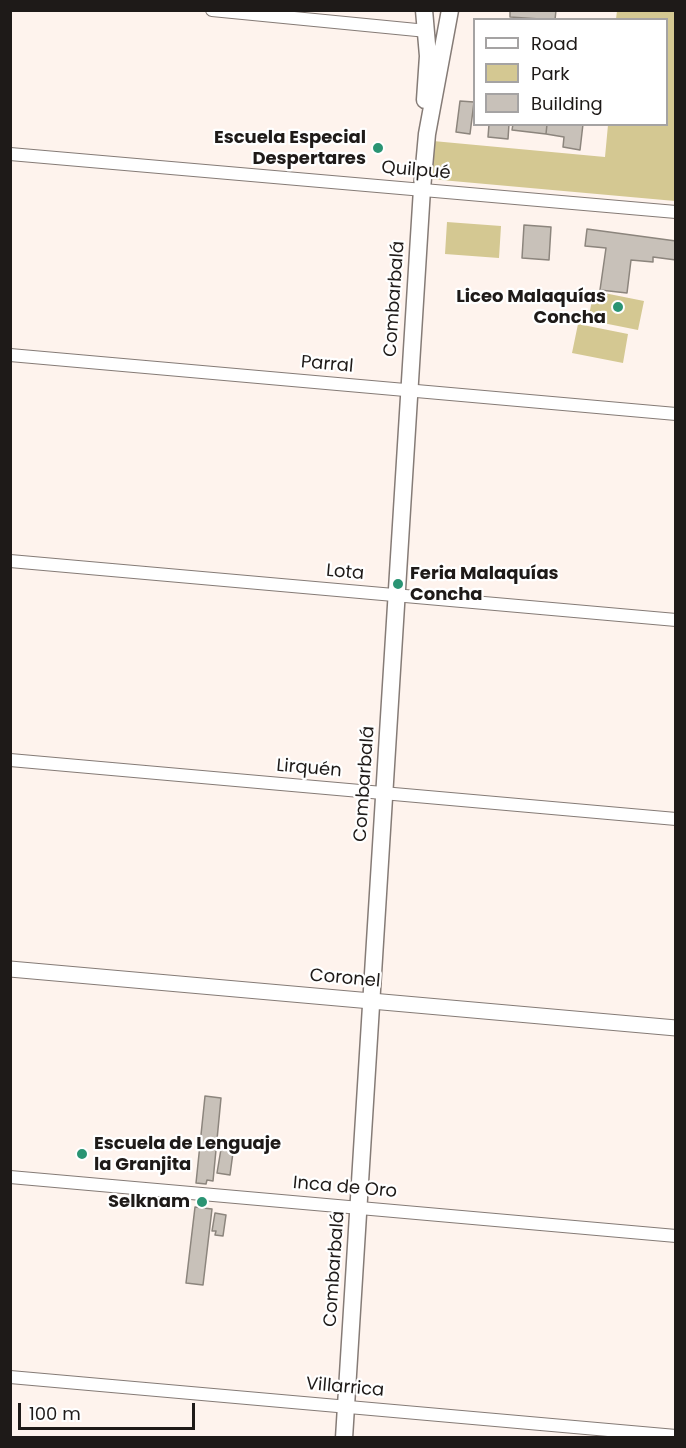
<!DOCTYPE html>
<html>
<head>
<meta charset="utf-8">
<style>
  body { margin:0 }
  #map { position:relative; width:686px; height:1448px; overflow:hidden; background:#fef3ed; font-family:Poppins,sans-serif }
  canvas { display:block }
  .frame { position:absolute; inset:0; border:12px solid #1e1a18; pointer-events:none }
  .legend { position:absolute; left:473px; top:18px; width:195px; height:108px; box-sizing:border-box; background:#fff; border:2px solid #a5a3a3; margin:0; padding:8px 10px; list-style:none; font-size:18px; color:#1e1a18 }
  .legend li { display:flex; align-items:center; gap:12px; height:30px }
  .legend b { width:30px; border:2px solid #a5a3a3 }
  .scale { position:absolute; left:18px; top:1403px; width:177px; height:27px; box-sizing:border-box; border:3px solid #1e1a18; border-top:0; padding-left:8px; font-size:18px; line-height:21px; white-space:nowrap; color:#1e1a18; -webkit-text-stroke:4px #fff; paint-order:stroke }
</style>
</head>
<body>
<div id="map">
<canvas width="686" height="1448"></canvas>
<div class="frame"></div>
<ul class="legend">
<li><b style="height:8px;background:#fff"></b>Road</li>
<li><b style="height:16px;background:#d4c892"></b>Park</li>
<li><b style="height:16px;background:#c8c1b9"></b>Building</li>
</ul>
<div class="scale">100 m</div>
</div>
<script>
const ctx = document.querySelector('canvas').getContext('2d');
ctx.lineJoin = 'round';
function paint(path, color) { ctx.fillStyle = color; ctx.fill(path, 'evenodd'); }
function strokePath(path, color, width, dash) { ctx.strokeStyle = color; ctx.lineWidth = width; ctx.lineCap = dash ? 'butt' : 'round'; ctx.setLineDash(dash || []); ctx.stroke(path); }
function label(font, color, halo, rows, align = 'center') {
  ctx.font = font + ' Poppins,sans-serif'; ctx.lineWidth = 4.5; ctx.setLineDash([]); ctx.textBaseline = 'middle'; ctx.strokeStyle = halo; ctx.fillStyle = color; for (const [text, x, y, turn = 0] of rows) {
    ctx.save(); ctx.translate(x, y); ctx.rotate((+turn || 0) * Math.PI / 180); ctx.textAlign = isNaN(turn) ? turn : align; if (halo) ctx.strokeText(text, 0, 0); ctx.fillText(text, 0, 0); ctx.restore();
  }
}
paint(new Path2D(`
  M617,11h58v190l-245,-22 3,-38 172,16 3,-32 58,-1v-104l-50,-1z
  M447,222l54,4 -2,32 -54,-4z
  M594,291l50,10 -6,29 -50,-10z
  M578,324l50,10 -5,29 -51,-10z`), '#d4c892');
const building = new Path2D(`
  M510,10h46l-1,10 -45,-3z
  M460,101l14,1 -4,32 -14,-2z
  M489,124h20l-1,15 -20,-2z
  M513,124h34l-1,10 -34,-4z
  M547,124h36l-3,26 -17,-3 1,-10 -18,-3z
  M524,225l27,2 -2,33 -27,-2z
  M587,229l89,12v19l-23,-3v5l-22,-2 -4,33 -27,-3 6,-42 -21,-2z
  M205,1096l16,2 -8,83 -6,-1 -1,4 -10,-1z
  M222,1143l12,2 -4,30 -13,-2z
  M195,1207l17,2 -9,76 -17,-2z
  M215,1213l11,2 -3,21 -8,-1 1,-4h-4z`);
paint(building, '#c8c1b9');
strokePath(building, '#8c857d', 1.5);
const minor = new Path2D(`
  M212,10l215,21
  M10,154l666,58
  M10,355l666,59
  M10,561l666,59
  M10,760l666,59
  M10,1177l666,59
  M10,1377l666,59`);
const tertiary = new Path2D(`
  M10,969l666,59`);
const secondary = new Path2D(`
  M424,10l4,46 -3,44
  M344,1438l78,-1249 5,-55 23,-124`);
strokePath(minor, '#857b76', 14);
strokePath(tertiary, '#857b76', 17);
strokePath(secondary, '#857b76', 19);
strokePath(minor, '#fff', 12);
strokePath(tertiary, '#fff', 15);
strokePath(secondary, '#fff', 16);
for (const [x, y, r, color] of [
  [378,148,6,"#2a9473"],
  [618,307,6,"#2a9473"],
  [398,584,6,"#2a9473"],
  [82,1154,6,"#2a9473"],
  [202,1202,6,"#2a9473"]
]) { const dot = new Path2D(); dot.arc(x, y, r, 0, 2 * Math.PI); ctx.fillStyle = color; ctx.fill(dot); strokePath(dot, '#fff', 2); }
label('bold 18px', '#1e1a18', '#fff', [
  ["Escuela Especial",366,138],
  ["Despertares",366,159],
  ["Liceo Malaquías",606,297],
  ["Concha",606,318],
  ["Feria Malaquías",410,574,"left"],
  ["Concha",410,595,"left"],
  ["Escuela de Lenguaje",94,1144,"left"],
  ["la Granjita",94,1165,"left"],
  ["Selknam",190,1202]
], 'right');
label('18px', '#1e1a18', '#fff', [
  ["Quilpué",416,171,5],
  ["Combarbalá",395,299,-86],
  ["Parral",327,365,5],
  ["Lota",345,573,5],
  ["Lirquén",309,769,5],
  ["Combarbalá",365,784,-86],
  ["Coronel",345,979,5],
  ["Inca de Oro",345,1188,5],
  ["Combarbalá",335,1269,-86],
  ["Villarrica",345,1388,5]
]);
</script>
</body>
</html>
